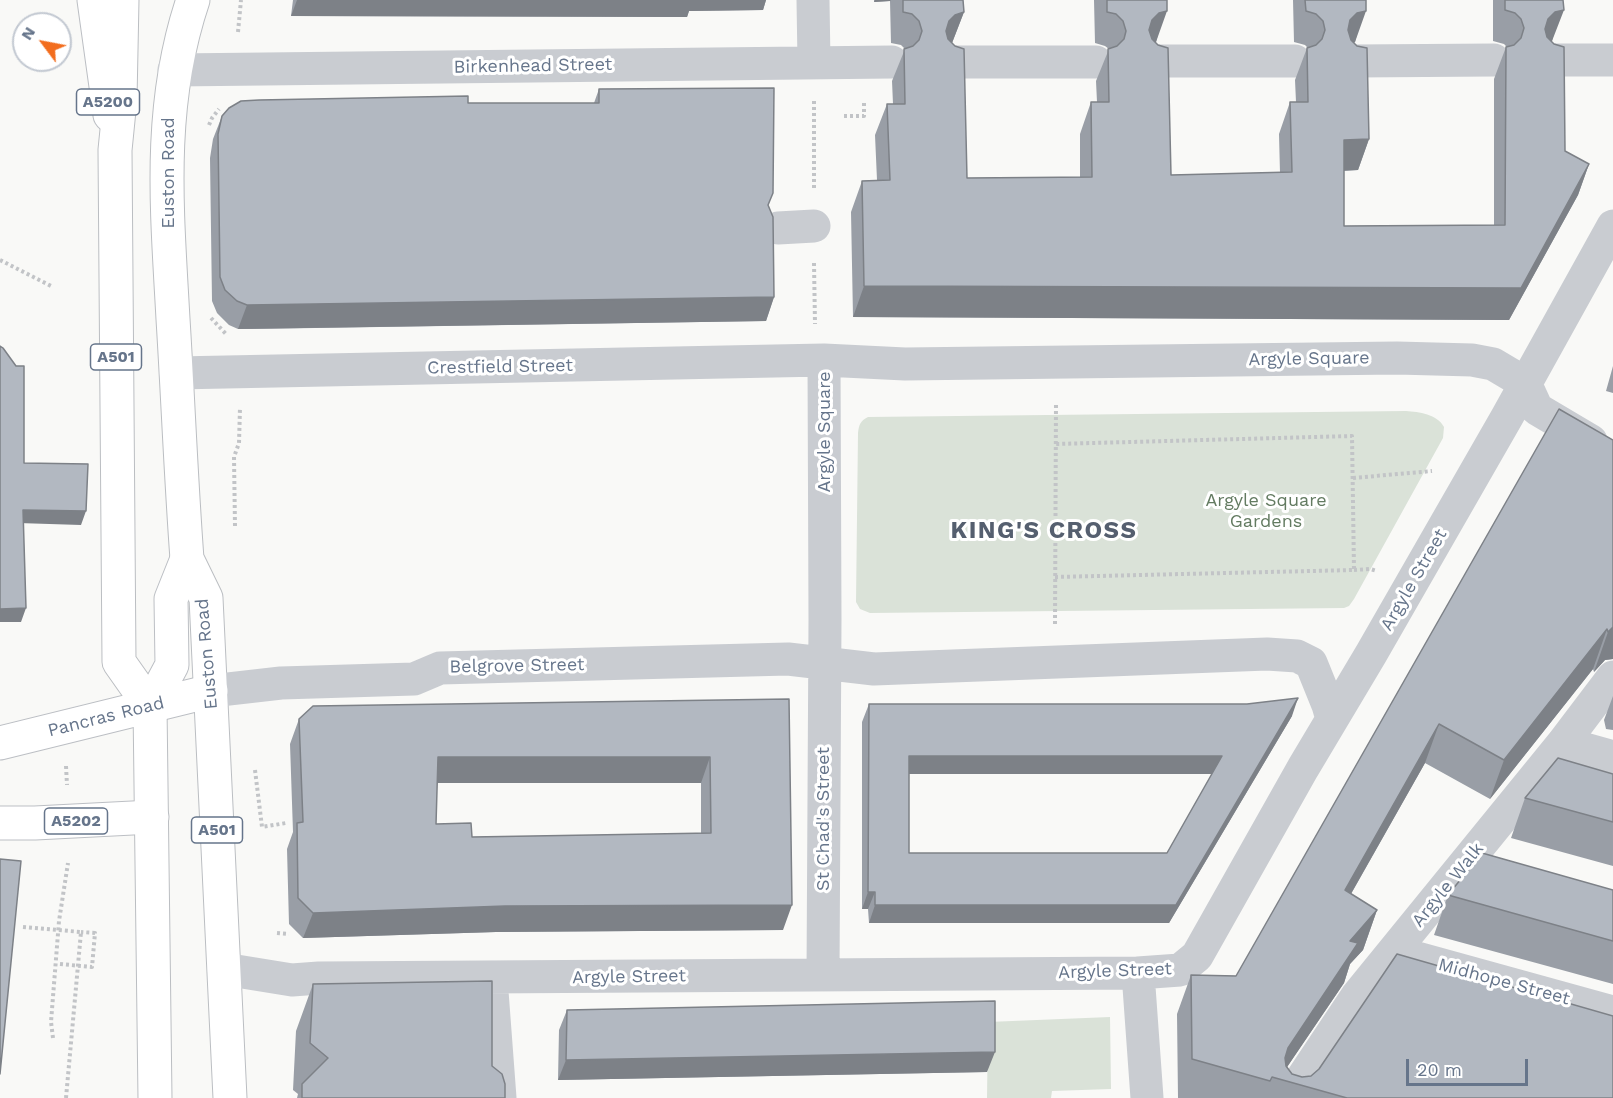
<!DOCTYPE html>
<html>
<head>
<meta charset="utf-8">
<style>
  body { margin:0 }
  #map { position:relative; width:1613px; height:1098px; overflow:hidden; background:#f9f9f7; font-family:"Work Sans",sans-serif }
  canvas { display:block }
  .north { position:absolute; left:12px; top:12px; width:60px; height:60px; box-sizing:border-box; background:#fff; border:2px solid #c2c8d1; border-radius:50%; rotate:302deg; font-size:16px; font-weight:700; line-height:24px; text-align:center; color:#66758b }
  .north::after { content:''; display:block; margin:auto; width:21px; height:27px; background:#f26d1e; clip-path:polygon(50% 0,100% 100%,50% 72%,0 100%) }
  .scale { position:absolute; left:1406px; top:1059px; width:122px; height:27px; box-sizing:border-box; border:3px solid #66758b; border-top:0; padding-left:8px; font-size:18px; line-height:21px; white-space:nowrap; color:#66758b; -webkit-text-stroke:4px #fff; paint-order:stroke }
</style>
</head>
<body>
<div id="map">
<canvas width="1613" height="1098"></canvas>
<div class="north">N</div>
<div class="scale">20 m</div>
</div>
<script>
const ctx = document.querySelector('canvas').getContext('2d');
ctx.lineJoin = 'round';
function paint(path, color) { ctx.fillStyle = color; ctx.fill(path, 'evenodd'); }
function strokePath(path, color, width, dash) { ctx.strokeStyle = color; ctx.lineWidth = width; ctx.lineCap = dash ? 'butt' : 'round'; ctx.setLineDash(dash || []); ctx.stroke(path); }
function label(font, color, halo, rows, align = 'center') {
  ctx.font = font + ' "Work Sans",sans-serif'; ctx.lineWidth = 6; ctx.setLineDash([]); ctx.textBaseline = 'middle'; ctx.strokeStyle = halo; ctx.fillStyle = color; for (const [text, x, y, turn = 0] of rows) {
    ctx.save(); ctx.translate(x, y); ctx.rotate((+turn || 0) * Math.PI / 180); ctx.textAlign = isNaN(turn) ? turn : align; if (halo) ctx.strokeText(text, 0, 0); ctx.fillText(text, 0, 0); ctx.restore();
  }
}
paint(new Path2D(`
  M1406,411c13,1 31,3 38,16l-1,11 -89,161 -5,7 -5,2 -474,5 -10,-4 -4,-7 2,-169c1,-8 2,-12 10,-16z
  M1110,1017l1,72 -59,2 -1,7h-64l1,-76z`), '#dae2d8');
const major = new Path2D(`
  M94,0l16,115
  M150,706l22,-41 -1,-66 16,-40
  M0,743l211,-52
  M0,823h35l117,-6`);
const highway = new Path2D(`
  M122,0l-2,100 -5,50 4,512 31,44 5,392
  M193,0c-36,107 -26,209 -20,319 5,80 8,160 14,240l19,39 24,500`);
strokePath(major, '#bcbfc4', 35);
strokePath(highway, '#bbbec2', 35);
strokePath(new Path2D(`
  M238,32l3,-32
  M814,101v88
  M844,116h20v-15
  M209,125l3,-7 7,-9
  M0,260l53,27
  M814,263l1,61
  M211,318l15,16
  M1353,478l79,-7
  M235,526l-1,-69 5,-14 1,-35
  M1354,570l16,-1 7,2
  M1055,577l299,-7 -2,-134 -296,8
  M1055,624l1,-222
  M66,766l1,19
  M255,770l7,57 24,-4
  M23,927l58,5 -15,166
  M277,933l12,1
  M60,964l32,3 3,-34 -14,-1
  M53,1038l-2,-16 8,-101 9,-58`), '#c2c4c7', 4, [3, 3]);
strokePath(new Path2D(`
  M813,0l1,62
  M1552,60h61
  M1156,61h139
  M1355,61l139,-1
  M953,62h143
  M174,70l718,-8
  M778,228l36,-2
  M176,373l648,-13 81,4 492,-6 75,2 21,4 32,19
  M1525,383l12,26 54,32
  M211,691l70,-8 133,-4 26,-11 348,-9 86,10 393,-15 30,2 14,7 17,42 4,14
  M1563,743l50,14
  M1395,952l218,60
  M224,969l68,11 27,-2 819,-5 42,-3 17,-14 106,-188 68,-114 136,-237 106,-191
  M1138,973l9,125
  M823,975l2,-355 -1,-260
  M491,978l9,120
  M1289,1098l68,-102 206,-253 50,-66`), '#c9ccd1', 33);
strokePath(major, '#fff', 33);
strokePath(highway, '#fff', 33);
paint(new Path2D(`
  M293,0h473l-3,10 -74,1 -2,6 -396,-1z
  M874,0h89l1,12 -12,31 15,135 113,-1v-43l11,-32h6l-1,-21 13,-32 -4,-3 -10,-3 -1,-43h73l-11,42 -1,1 16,132 109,-2 -1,-39 11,-32h6l-1,-22 12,-32h1l-3,-3 -11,-3 -1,-42h-16h89l-11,42 -1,1 15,96 -11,31 -14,1v55l150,-1v-146l12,-32h1l-3,-3 -11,-3v-41h70l-11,41 -1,1 14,109 24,13 -11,31 -69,125 -656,-3 -2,-105 11,-31 15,-1 -2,-45 12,-31h6l-1,-23 13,-32 -4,-4 -10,-2 -1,-42 -16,1z
  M599,89l169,116 6,92 -8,24 -515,8h-13l-9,-4 -12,-12 -5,-12 -2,-143 3,-19 9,-23 246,-13h126z
  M1613,366v27l-7,-2z
  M1613,440v219l-8,1 -11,12 -1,-3 -103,130 -65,-36 -74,131 26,16 -14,40 -13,14 -6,19 -57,84 5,7 10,3 311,21h-435l-1,-84 14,-39 45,1z
  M1613,696v34l-7,-1 -2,-9z
  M789,699l-6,231 -287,2 -193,6 -14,-14 -2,-75 6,-17 -3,-88 9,-25zM437,783h264v51l-229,3 -36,-13z
  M869,704l423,12 -123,207h-300l-1,-14h-6v-187zM909,774h303l-45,79h-258z
  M1613,774v92l-102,-28 14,-40z
  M1613,890v94l-179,-49 14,-40z
  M313,984l179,82 13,32h-208l1,-4 -5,-4 3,-59z
  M567,1010l420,62 -429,8 1,-50z`), '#999ea6');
paint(new Path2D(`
  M297,0h469l-3,10 -74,1 -2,6 -396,-1z
  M875,0h16l-1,1 -16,1z
  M1564,10l-12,31 -9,3 -7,6 12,-31 7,-7z
  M1167,11l-11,31 -9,3 -7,6 12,-31 7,-7z
  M1366,11l-11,31 -9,3 -7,6 11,-31 7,-7z
  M964,12l-12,31 -15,9 12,-31 6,-6z
  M1369,139l-11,31 -25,1 11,-31z
  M1589,164l-11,31 -69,125 -656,-3 11,-31 657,2z
  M774,297l-8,24 -528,8 9,-24z
  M23,510l63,1 -5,14 -63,-2z
  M26,608l-5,14h-21v-13z
  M1613,627v32l-8,1 -11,12 14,-40z
  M1607,629l-14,40 -103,130 14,-39z
  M1298,698l-6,18 -123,207h-300l6,-18h301z
  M1439,724l-14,39 -94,166 14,-39z
  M909,756h313l-6,18h-313z
  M438,757h272l-9,26h-272z
  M868,892h7l-7,17h-6z
  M792,905l-9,25 -287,2 -193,6 10,-25 192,-7z
  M1377,910l-14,40 -13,14 -6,19 -65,96 9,-31 62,-107z
  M995,1052l-8,20 -429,8 8,-20z`), '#7d8187');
const building = new Path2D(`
  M903,0h60l1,12 -9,3 -6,6 -3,10 2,8 7,7 9,3 3,129 125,-1 -1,-75h18l-1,-53 9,-3 7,-7 2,-8 -3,-10 -7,-7 -9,-2v-12h60v11l-8,2 -7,7 -3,10 3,9 6,6 10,3 3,127 121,-3 -2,-70h18l-1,-54 9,-3 6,-6 3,-9 -2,-9 -7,-7 -10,-3 -1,-11h61v11l-9,2 -7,7 -2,10 3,10 6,6 10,2 2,91 -25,1v86l161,-1 1,-178 8,-2 7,-7 3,-10 -3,-9 -6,-6 -10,-3v-10h58l1,10 -9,2 -7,7 -3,10 2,8 7,7 10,3 1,104 24,13 -68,124 -657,-2 -2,-105 28,-1 -3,-76h18l-1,-55 9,-3 6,-6 3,-9 -3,-10 -7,-7 -9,-2z
  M774,88l-1,105 -5,12 5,12 1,80 -527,8 -10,-4 -12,-11 -5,-13 -2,-143 4,-18 7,-8 12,-7 18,-1 209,-4v7h131v-14z
  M0,346l3,2 13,18h8v97l64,1 -2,47 -63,-1 3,98 -26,1z
  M1559,409l54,31v187l-5,5 -1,-3 -103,131 -65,-36 -94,166 32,20 -27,31 8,2 -70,105 -3,10 1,8 6,8 10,3 9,-1 8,-7 78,-115 216,62v82h-266l-75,-21 -2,4 -78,-22 -1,-84 45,1z
  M1298,698l-122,207h-301v-13h-7l1,-188h378zM909,756h313l-55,97h-258z
  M789,699l3,206 -287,1 -192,7 -15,-15 -1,-75 6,-1 -4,-103 14,-13zM438,757h272l1,76 -239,4 -1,-14 -35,1z
  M1558,758l55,16v48l-88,-24z
  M1482,853l131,37v51l-165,-46z
  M0,859l21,2 -21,213z
  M492,981v85l10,8 3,10v14h-203v-14l26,-26 -18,-15 3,-59z
  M995,1001v51l-429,8 1,-50z`);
paint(building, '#b2b8c1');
strokePath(building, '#7d8187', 1.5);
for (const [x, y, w] of [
  [108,102,63],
  [116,357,51],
  [76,821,63],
  [217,830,51]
]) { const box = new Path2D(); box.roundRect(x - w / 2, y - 13, w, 26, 4.5); ctx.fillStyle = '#fff'; ctx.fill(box); strokePath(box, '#66758b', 1.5); }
label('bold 16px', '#66758b', null, [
  ["A5200",108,102],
  ["A501",116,357],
  ["A5202",76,821],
  ["A501",217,830]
]);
label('18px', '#66758b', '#fff', [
  ["Birkenhead Street",533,66,-1],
  ["Euston Road",169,173,-90],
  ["Argyle Square",1309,359,-1],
  ["Crestfield Street",500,367,-1],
  ["Argyle Square",825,432,-90],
  ["Argyle Street",1414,580,-60],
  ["Euston Road",207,654,-95],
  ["Belgrove Street",517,666,-1],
  ["Pancras Road",106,717,-14],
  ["St Chad's Street",824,819,-90],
  ["Argyle Walk",1448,885,-51],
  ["Argyle Street",1115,971,-2],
  ["Argyle Street",629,977,-1],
  ["Midhope Street",1504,982,15]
]);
label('18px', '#637b61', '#fff', [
  ["Argyle Square",1266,501],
  ["Gardens",1266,522]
]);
ctx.letterSpacing = '1.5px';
label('bold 24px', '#555f6f', '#fff', [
  ["KING'S CROSS",1044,531]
]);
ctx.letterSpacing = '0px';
</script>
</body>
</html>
